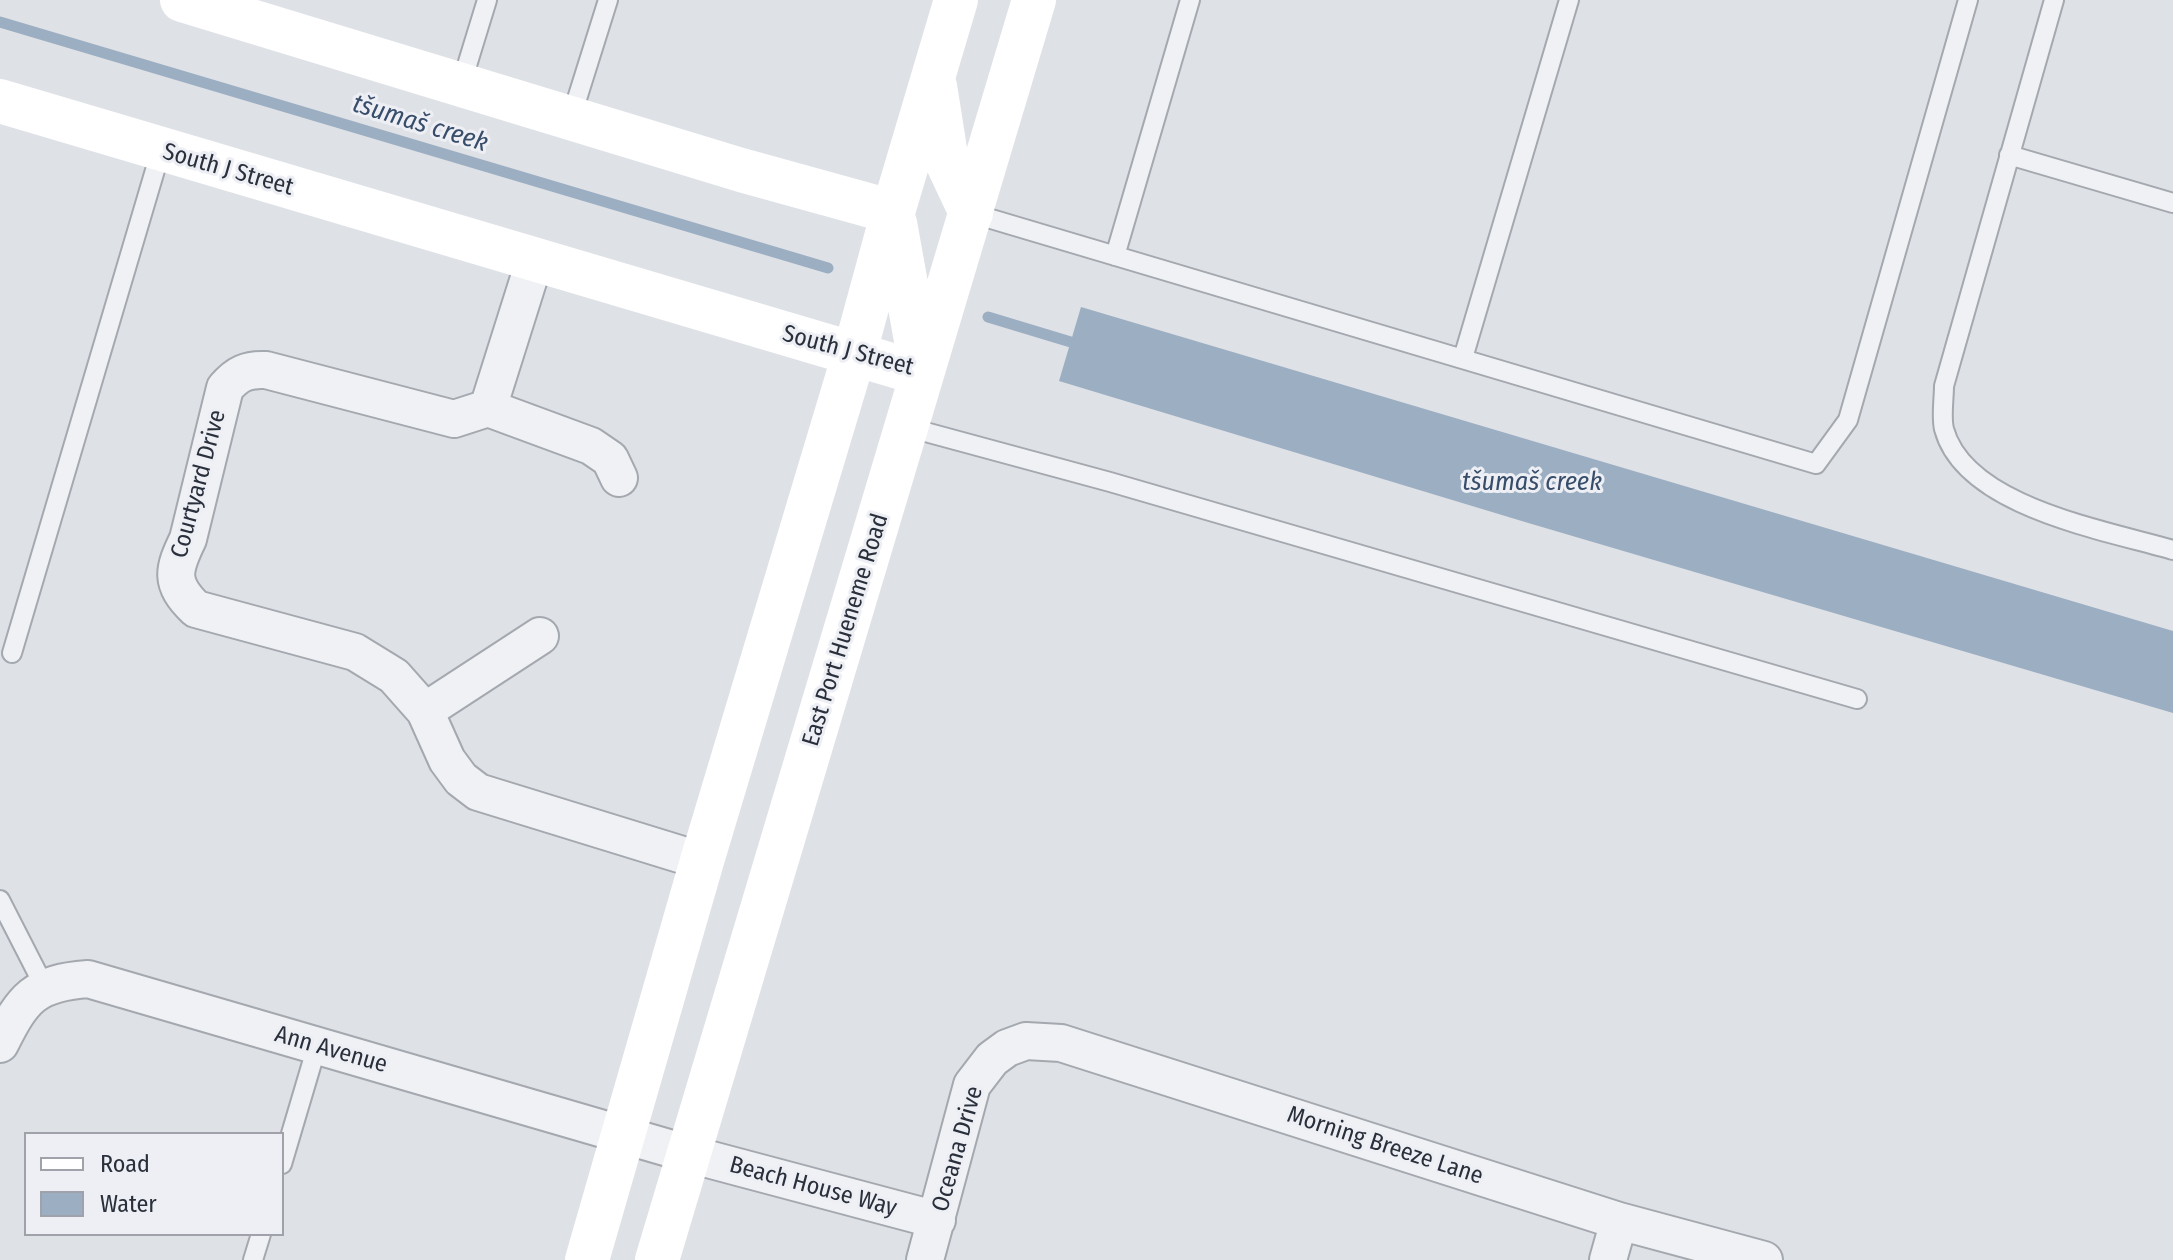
<!DOCTYPE html>
<html>
<head>
<meta charset="utf-8">
<style>
  body { margin:0 }
  #map { position:relative; width:2173px; height:1260px; overflow:hidden; background:#dee1e6; font-family:"Fira Sans Condensed",sans-serif }
  canvas { display:block }
  .legend { position:absolute; left:24px; top:1132px; width:260px; height:104px; box-sizing:border-box; background:#edeff4; border:2px solid #9fa2aa; margin:0; padding:10px 14px; list-style:none; font-size:24px; color:#292f3b }
  .legend li { display:flex; align-items:center; gap:16px; height:40px }
  .legend b { width:40px; border:2px solid #9fa2aa }
</style>
</head>
<body>
<div id="map">
<canvas width="2173" height="1260"></canvas>
<ul class="legend">
<li><b style="height:10px;background:#fff"></b>Road</li>
<li><b style="height:22px;background:#9caec2"></b>Water</li>
</ul>
</div>
<script>
const ctx = document.querySelector('canvas').getContext('2d');
ctx.lineJoin = 'round';
function paint(path, color) { ctx.fillStyle = color; ctx.fill(path, 'evenodd'); }
function strokePath(path, color, width, dash) { ctx.strokeStyle = color; ctx.lineWidth = width; ctx.lineCap = dash ? 'butt' : 'round'; ctx.setLineDash(dash || []); ctx.stroke(path); }
function label(font, color, halo, rows, align = 'center') {
  ctx.font = font + ' "Fira Sans Condensed",sans-serif'; ctx.lineWidth = 6; ctx.setLineDash([]); ctx.textBaseline = 'middle'; ctx.strokeStyle = halo; ctx.fillStyle = color; for (const [text, x, y, turn = 0] of rows) {
    ctx.save(); ctx.translate(x, y); ctx.rotate((+turn || 0) * Math.PI / 180); ctx.textAlign = isNaN(turn) ? turn : align; if (halo) ctx.strokeText(text, 0, 0); ctx.fillText(text, 0, 0); ctx.restore();
  }
}
paint(new Path2D(`
  M1081,307l1092,324v82l-648,-191 -466,-141z`), '#9caec2');
strokePath(new Path2D(`
  M0,22l828,246
  M988,317l96,29`), '#9caec2', 11);
const lane = new Path2D(`
  M2054,0l-110,386c0,13 -3,30 0,43 21,78 161,101 229,121
  M461,85l26,-85
  M571,118l37,-118
  M2009,155l164,48
  M971,213l845,251 32,-44 120,-420
  M1115,256l75,-256
  M1463,358l106,-358
  M907,427l203,55 747,217
  M12,653l149,-503
  M0,900l45,88
  M282,1164l35,-118
  M253,1260l8,-26`);
const street = new Path2D(`
  M535,259l-47,149 -34,11 -188,-49c-19,-1 -29,4 -41,18l-37,151c-15,31 -19,44 8,70l159,43 39,24 31,35 22,49 14,19 17,13 224,69
  M488,408l103,38 19,13 9,19
  M425,711l115,-75
  M0,1044c23,-46 34,-61 88,-65l601,175 248,66
  M925,1260l47,-175 20,-26 15,-11 19,-7 35,2 558,178 145,39
  M1608,1260l11,-39`);
strokePath(lane, '#a4a8af', 22);
strokePath(street, '#a4a8af', 40);
strokePath(lane, '#f0f1f4', 18);
strokePath(street, '#f0f1f4', 36);
strokePath(new Path2D(`
  M182,0l559,170 152,42
  M935,86l12,76 24,51
  M0,101l922,273
  M895,223l26,145
  M587,1260l115,-399 152,-506 39,-143 63,-212
  M657,1260l377,-1260`), '#fff', 44);
label('24px', '#292f3b', '#edeff4', [
  ["South J Street",228,170,16],
  ["South J Street",848,351,15],
  ["Courtyard Drive",199,484,-75],
  ["East Port Hueneme Road",846,630,-73],
  ["Ann Avenue",331,1050,16],
  ["Morning Breeze Lane",1385,1146,18],
  ["Oceana Drive",958,1149,-74],
  ["Beach House Way",813,1187,15]
]);
label('italic 26px', '#374d6a', '#edeff4', [
  ["tšumaš creek",420,124,17],
  ["tšumaš creek",1532,483]
]);
</script>
</body>
</html>
